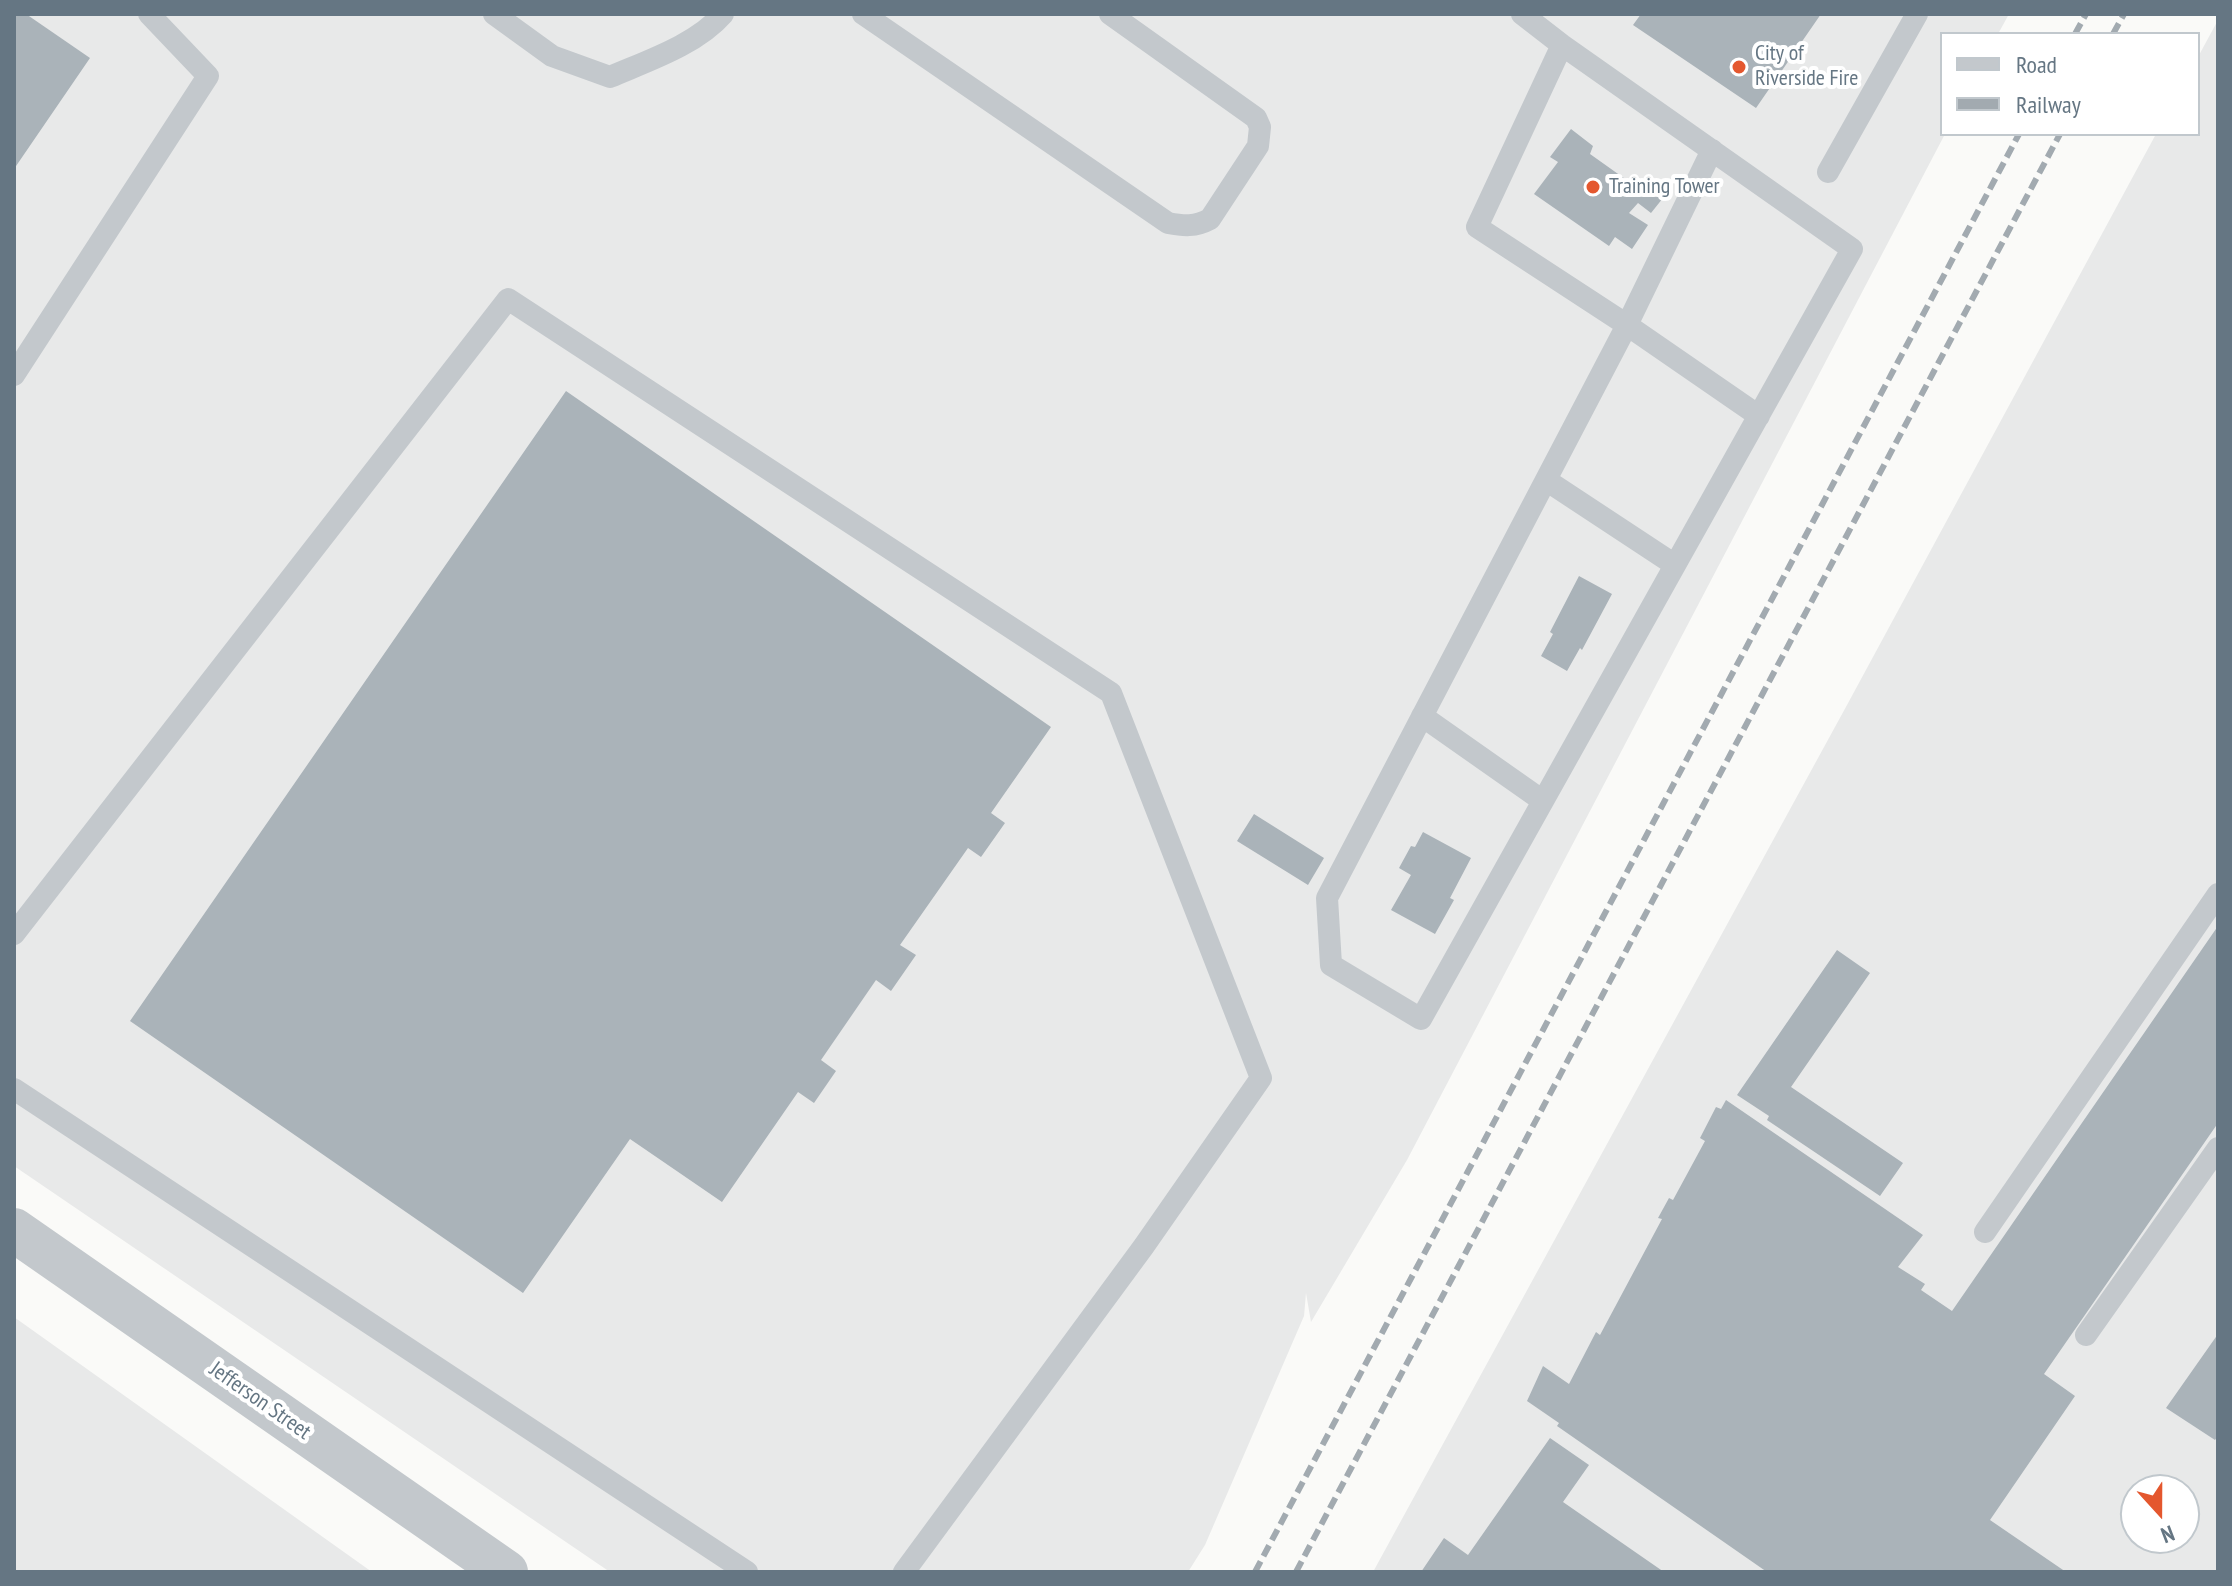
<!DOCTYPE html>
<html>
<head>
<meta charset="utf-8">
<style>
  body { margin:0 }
  #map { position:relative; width:2232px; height:1586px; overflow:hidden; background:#fafaf8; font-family:"PT Sans Narrow",sans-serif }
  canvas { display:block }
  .frame { position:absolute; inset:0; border:16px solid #657683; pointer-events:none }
  .legend { position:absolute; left:1940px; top:32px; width:260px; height:104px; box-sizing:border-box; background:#fff; border:2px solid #c1c8cd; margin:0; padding:10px 14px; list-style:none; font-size:24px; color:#657683 }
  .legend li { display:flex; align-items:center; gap:16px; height:40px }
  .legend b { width:40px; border:2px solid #c1c8cd }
  .north { position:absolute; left:2120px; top:1474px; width:80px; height:80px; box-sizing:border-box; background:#fff; border:2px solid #c1c8cd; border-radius:50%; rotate:159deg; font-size:22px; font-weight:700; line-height:32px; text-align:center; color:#657683 }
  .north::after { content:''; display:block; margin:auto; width:28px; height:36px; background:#e4572e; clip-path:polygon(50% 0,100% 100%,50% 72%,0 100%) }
</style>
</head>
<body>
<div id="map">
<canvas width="2232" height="1586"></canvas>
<div class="frame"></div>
<ul class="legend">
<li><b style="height:10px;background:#c3c8cc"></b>Road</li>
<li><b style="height:10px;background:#a2aab0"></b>Railway</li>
</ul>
<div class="north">N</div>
</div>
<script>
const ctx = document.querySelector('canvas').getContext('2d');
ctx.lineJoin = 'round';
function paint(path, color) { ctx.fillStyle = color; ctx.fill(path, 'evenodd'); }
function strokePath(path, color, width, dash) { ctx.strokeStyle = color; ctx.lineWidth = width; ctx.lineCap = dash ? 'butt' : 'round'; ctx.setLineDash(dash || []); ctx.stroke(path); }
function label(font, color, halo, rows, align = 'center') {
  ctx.font = font + ' "PT Sans Narrow",sans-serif'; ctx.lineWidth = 8; ctx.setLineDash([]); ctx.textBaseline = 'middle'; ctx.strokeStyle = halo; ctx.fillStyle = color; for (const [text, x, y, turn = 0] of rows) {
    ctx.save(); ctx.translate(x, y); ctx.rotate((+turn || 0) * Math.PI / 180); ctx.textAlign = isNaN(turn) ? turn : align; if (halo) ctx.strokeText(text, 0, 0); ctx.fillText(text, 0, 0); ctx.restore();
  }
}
paint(new Path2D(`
  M14,14h1995l-11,20h-56v100h3l-538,1026 -96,162 -5,-29 -2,23 -99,229 -17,27h-578l-596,-406z
  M2218,20v1552h-845l474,-867 309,-571h42v-77zM2136,1490h48v48h-48z
  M14,1317l358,255h-358z`), '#e8e9e9');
paint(new Path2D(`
  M14,14h12l64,44 -76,111z
  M1641,14h180l-65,94 -123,-83z
  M1571,129l22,17 -3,8 38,27 4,-4 31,21 -12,15 -13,-10 -9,10 19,12 -16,24 -17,-12 -6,9 -75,-52 24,-32 -8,-5z
  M566,391l485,336 -60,86 14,10 -24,34 -13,-9 -68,97 16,10 -25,36 -15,-11 -55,80 15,11 -22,32 -16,-11 -76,110 -92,-63 -107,154 -393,-272z
  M1579,576l33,18 -30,56 -2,-2 -13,23 -26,-15 12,-22 -3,-2z
  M1254,814l70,44 -16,27 -71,-44z
  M1423,832l48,26 -21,40 4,2 -19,34 -44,-24 20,-35 -12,-7 12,-22 4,1z
  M2218,926v197l-174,251 31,22 -85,124 76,52h-299l-210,-146 2,-3 -32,-22 16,-35 26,18 27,-52 4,3 62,-116 -4,-1 11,-20 4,2 32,-59 -5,-3 16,-31 5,2 5,-9 197,135 -25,32 27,17 -4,6 31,21z
  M1837,950l33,23 -79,114 112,76 -23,33 -113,-76 2,-4 -32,-21z
  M2218,1334v102l-3,4 -49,-32z
  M1550,1438l39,27 -26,37 101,70h-243l23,-34 24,17z`), '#aab3b9');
strokePath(new Path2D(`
  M494,14l58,42 58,21c37,-16 86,-32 113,-63
  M863,14l305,209c16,3 27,4 42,-4l48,-73 2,-19 -4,-9 -146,-104
  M1522,14l40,31 290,204 -431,770 -90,-54 -4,-67 300,-573 132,91
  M1562,45l-85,182 150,98 85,-175
  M1828,172l89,-158
  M14,375l194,-299 -59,-62
  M1546,480l129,85
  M1422,716l121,85
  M14,934l494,-635 603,394 150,385 -117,168 -240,326
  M14,1089l733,483
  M1985,1232l233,-338
  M2086,1335l132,-187`), '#c3c8cc', 22);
strokePath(new Path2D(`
  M14,1230l492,342`), '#c3c8cc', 44);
strokePath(new Path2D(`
  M2075,34l11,-20
  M2113,34l11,-20
  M1255,1572l764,-1438
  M1296,1572l764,-1438`), '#a2aab0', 6, [12, 6]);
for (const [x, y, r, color] of [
  [1739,67,8,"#e4572e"],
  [1593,187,8,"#e4572e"]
]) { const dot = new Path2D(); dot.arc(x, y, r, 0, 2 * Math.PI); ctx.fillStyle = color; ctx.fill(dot); strokePath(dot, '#fff', 3); }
label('22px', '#657683', '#fff', [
  ["City of",1755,54],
  ["Riverside Fire",1755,79],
  ["Training Tower",1609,187]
], 'left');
label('22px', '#657683', '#fff', [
  ["Jefferson Street",260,1401,35]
]);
</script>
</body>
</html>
